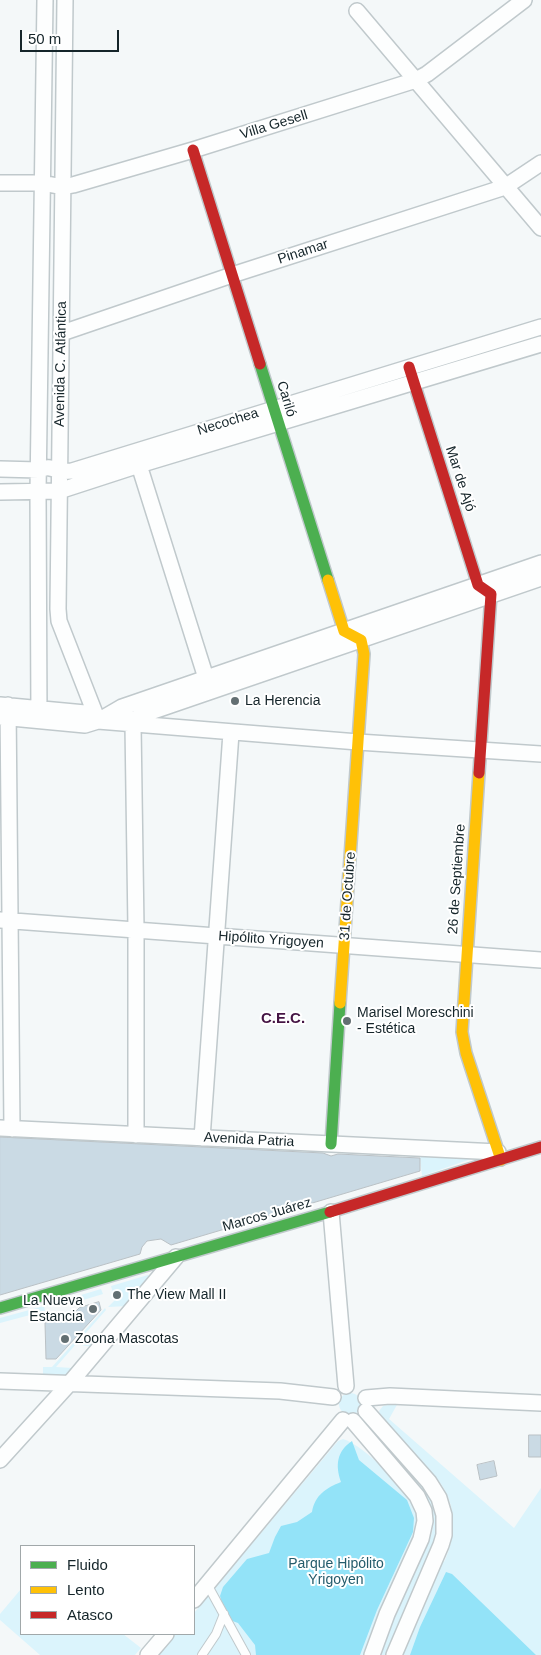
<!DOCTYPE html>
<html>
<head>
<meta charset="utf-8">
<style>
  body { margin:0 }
  #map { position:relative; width:541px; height:1655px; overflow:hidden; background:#f4f8f9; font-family:Arial,sans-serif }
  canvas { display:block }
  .legend { position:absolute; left:20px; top:1545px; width:175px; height:90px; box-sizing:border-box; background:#fff; border:1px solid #a1a8aa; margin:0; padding:6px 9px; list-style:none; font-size:15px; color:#15252a }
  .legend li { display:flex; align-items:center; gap:10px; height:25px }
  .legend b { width:25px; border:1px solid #a1a8aa }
  .scale { position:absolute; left:20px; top:30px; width:99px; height:22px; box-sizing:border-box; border:2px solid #15252a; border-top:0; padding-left:6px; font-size:15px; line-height:18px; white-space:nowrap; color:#15252a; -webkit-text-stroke:4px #fff; paint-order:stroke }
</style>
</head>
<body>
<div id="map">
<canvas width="541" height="1655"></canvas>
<ul class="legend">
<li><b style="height:6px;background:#4caf50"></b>Fluido</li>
<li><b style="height:6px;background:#ffc107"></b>Lento</li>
<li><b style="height:6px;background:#c62828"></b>Atasco</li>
</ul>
<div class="scale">50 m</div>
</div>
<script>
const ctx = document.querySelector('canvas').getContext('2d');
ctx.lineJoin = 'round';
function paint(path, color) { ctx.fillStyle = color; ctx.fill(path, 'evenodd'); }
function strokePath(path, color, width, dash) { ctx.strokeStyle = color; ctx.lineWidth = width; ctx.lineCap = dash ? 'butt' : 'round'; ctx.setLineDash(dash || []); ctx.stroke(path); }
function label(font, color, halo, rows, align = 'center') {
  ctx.font = font + ' Arial,sans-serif'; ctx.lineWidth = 4; ctx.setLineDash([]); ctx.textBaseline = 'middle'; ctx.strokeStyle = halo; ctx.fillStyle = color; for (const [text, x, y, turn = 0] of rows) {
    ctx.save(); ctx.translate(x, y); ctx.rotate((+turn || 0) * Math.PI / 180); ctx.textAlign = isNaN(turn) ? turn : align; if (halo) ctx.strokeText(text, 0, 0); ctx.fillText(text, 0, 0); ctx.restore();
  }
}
paint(new Path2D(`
  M0,1134l469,23 2,2 -49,17 -2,-19 -420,-20z
  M148,1275l2,2 -22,29 -20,1 7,-7 -4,-14z
  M101,1289l2,5 -20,6 -2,-5z
  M44,1306l1,5 -45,12v-5z
  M105,1308l1,2 -22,25 11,9 -3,3 -16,-3 -20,23 17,1c-10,12 -16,9 -30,9v-10h9z
  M339 1404a11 11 0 1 1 22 0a11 11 0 1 1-22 0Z
  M398,1403l-9,16 125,109 27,-40v167h-382l17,-21h18v-21l144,-172 5,-2c21,6 69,54 75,75 2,8 -3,19 -5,27l12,8c8,-15 12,-29 5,-46l-50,-61 3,-3 48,56 6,15 1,18 -2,10 -6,14 14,10c12,-25 13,-55 -3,-78l-60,-67 -2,-6 4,-5z
  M21,1589v45h102l18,14 -6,7h-95l-40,-35v-6z`), '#dbf4fc');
paint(new Path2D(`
  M352,1441l7,19 48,40 7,18 -1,14 -36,78 -17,45h-104l-1,-10 -17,-22 -11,-4 -7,-23 3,-9 24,-28 22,-6 6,-16 6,-11 16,-4 15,-10c3,-17 14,-24 29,-30 -6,-17 -4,-31 11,-41z
  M446,1572l6,2 84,81h-126l10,-28z`), '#93e3f8');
const building = new Path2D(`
  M0,1137l323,16 8,3 7,-2 82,4v13l-249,74 -10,-6 -14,2 -5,6 -2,7 -140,41z
  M99,1302l2,8 -45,49h-10l-1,-36 26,-7 8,-8z
  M529,1435h12v22h-12z
  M494,1461l3,15 -17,4 -3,-15z`);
paint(building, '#cadae4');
strokePath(building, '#bac1c5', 1);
const lane = new Path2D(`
  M207,1584l39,71
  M202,1655l14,-21 8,-20`);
const street = new Path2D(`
  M65,0l-7,609 1,12 39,100
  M357,11l184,217
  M0,183h42l21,4 10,-2 120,-35 223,-70 11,-6 97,-74
  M62,333l170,-58 273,-88 36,-24
  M139,465l67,213
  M0,469l39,1c9,-4 12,-2 20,1 3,1 9,0 13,0l469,-144
  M0,492l59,-1 80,-26 402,-121
  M0,705l85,8 13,8
  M8,705l4,424
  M0,717l85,8 13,-4 260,21 183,12
  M128,717l5,8 3,204v206
  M39,720l-1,-228 7,-492
  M98,721l24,-14 419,-144
  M133,725l6,-9 402,-138
  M0,920l541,40
  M0,1128l498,24
  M202,1138l29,-405
  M331,1212l15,174
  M0,1381l280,10 53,6
  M366,1398l24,-2 151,7
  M366,1411l63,71 10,16 5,17v20l-3,10 -47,110
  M353,1421l64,75 7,15 1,10 -4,18 -34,75 -15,41
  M0,1460l69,-76 107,-127
  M194,1600l149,-180
  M148,1655l18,-21`);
const fast = new Path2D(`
  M260,364l68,216
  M331,1144l9,-141
  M0,1308l330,-96`);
const slow = new Path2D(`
  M328,580l16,51 17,9 3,14 -24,349
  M479,773l-17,259 4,21 35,107`);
const jam = new Path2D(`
  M193,150l67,214
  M409,367l69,218 13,9 -12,179
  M330,1212l211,-65`);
strokePath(lane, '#c0c9cc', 10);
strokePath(street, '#c0c9cc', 18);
strokePath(fast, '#c0c9cc', 14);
strokePath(slow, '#c0c9cc', 14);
strokePath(jam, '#c0c9cc', 14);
strokePath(lane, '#fdfefe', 8);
strokePath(street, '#fdfefe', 15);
strokePath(fast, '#4caf50', 11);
strokePath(slow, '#ffc107', 11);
strokePath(jam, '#c62828', 11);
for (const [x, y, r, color] of [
  [235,701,5,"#636f72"],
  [347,1021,5,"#636f72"],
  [117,1295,5,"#636f72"],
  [93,1309,5,"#636f72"],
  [65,1339,5,"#636f72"]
]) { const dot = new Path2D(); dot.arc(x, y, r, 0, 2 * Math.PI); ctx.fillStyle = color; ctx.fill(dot); strokePath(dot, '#fff', 2); }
label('14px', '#15252a', '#fff', [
  ["Villa Gesell",274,125,-17],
  ["Pinamar",303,252,-18],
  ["Avenida C. Atlántica",61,364,-89],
  ["Cariló",286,399,73],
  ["Necochea",228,422,-17],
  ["Mar de Ajó",460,479,72],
  ["26 de Septiembre",457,879,-86],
  ["31 de Octubre",348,896,-86],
  ["Hipólito Yrigoyen",271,940,4],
  ["Avenida Patria",249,1140,3],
  ["Marcos Juárez",267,1215,-16]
]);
label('14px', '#15252a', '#fff', [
  ["La Herencia",245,701],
  ["Marisel Moreschini",357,1013],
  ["- Estética",357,1029],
  ["The View Mall II",127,1295],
  ["La Nueva",83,1301,"right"],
  ["Estancia",83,1317,"right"],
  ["Zoona Mascotas",75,1339]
], 'left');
label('14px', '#245c6c', '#fff', [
  ["Parque Hipólito",336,1564],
  ["Yrigoyen",336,1580]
]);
label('bold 15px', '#451444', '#fff', [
  ["C.E.C.",283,1019]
]);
</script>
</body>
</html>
